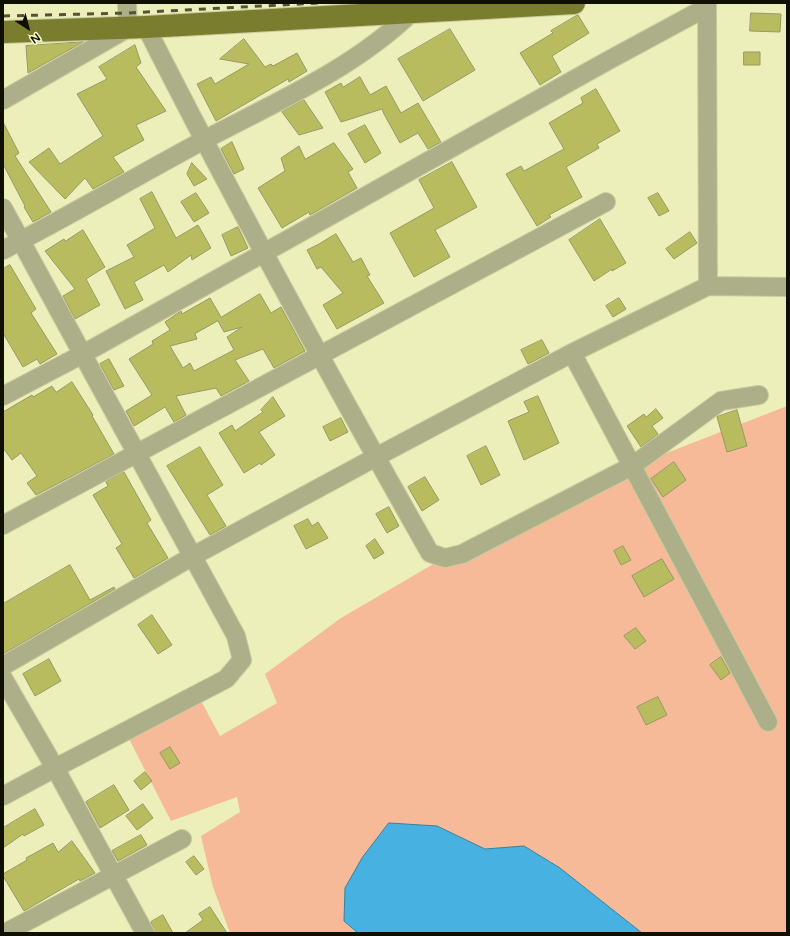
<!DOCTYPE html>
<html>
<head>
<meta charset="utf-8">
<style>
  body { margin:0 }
  #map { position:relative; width:790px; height:936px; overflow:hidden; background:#ecefb9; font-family:"Varela Round",sans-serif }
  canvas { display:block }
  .frame { position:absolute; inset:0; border:4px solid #101001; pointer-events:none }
  .north { position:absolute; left:8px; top:8px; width:40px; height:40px; -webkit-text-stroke:3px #f9fdc6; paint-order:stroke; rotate:144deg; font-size:11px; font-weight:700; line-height:16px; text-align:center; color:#101001 }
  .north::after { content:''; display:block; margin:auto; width:14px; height:18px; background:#101001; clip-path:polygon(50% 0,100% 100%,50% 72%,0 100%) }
</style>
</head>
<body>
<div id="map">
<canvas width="790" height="936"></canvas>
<div class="frame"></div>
<div class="north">N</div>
</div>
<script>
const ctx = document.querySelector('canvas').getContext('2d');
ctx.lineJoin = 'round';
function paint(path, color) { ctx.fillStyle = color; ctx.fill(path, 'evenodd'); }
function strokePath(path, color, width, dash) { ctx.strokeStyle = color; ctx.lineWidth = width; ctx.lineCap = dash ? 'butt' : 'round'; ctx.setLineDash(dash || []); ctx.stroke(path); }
paint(new Path2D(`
  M787,406v527h-145l-82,-65 -36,-22 -39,3 -48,-23 -93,95 14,12h-128l-17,-46 -12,-51 39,-24 -3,-15 -66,24 -44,-86 72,-38 21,39 57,-33 -12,-29 76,-56 195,-114z`), '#f6ba98');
const water = new Path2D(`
  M389,823l48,3 48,23 39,-3 36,22 82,65h-284l-14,-12 1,-33 17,-30z`);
paint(water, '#47b2e1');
strokePath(water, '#36819e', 1);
const building = new Path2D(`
  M751,13l30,1 -1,18 -30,-1z
  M578,15l11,18 -37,23 9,16 -21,13 -20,-32 33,-20 -2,-2z
  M450,29l25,41 -52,31 -25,-42z
  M244,39l21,28 6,-3 2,2 24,-13 10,18 -18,11 -1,-3 -72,42 -19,-37 14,-7 4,7 34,-20 -29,-5z
  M83,42l-55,31 -2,-27z
  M135,45l6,18 -5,4 30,44 -30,14 8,15 -31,17 11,15 -31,17 -8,-11 -20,21 -36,-37 20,-14 11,16 43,-28 -26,-42 30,-15 -8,-12z
  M744,52h16v13h-16z
  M360,77l10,18 16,-9 15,27 17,-10 23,39 -13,7 -10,-16 -18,10 -16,-29 -2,-5 -41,13 -16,-30 16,-9 2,4z
  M596,89l24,42 -23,13 2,4 -33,19 16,30 -33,18 2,2 -14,9 -31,-52 15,-8 3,5 40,-22 -15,-26 34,-20 -2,-5z
  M304,100l19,28 -24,7 -17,-23z
  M3,122l16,31 -4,3 36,56 -18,10 -9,-15 1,-1 -22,-42z
  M365,125l16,28 -16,10 -17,-29z
  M232,142l12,27 -10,5 -13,-25z
  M334,143l19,26 -5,3 9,16 -47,27 -1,-3 -27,16 -24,-40 27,-17 -4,-13 18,-12 6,13z
  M452,162l25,45 -42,23 15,27 -36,20 -24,-44 44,-25 -15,-28z
  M192,163l15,16 -13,7 -7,-12z
  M152,192l24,46 22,-13 13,23 -19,12 -1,-5 -23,17 -4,-7 -30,17 9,18 -18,9 -19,-38 28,-14 -7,-12 28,-17 -15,-29z
  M196,193l13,20 -15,9 -13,-20z
  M658,193l11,18 -10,5 -11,-18z
  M600,219l26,44 -14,8v-2l-18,12 -25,-41z
  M238,227l10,21 -17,8 -9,-21z
  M83,230l22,37 -19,12 14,26 -25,14 -12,-23 12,-7 -30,-38 19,-12 1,2z
  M690,232l7,11 -23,16 -8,-10z
  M336,234l17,28 8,-4 9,17 -3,1 17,27 -47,26 -14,-24 20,-12 -22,-26 -4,2 -10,-19 12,-6z
  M10,265l26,44 -5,4 26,41 -17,10 -3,-5 -14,8 -20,-34v-64z
  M260,294l11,19 10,-6 24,44 -31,17 -11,-19 -28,11 14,21 -28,15 -5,-8 -40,8 10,19 -12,7 -9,-15 -31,19 -8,-15 26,-16 -23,-36 24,-15 -1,-3 18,-11 -5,-8 16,-11 1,3 28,-16 11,19zM218,321l6,11 18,-5 -15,10 7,13 -40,21 -4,-8 -7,5 -13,-22 27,-7 -2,-5z
  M619,298l7,11 -13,8 -7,-11z
  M542,340l7,13 -21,11 -7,-14z
  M109,359l15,27 -10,4 -14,-26z
  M72,382l21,33 -1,1 22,38 -78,41 -9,-12 10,-7 -16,-23 -9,7 -9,-12v-36l29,-17 1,2 19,-11 4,6z
  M538,396l21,47 -35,17 -16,-39 21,-9 -5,-10z
  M273,397l12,19 -26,16 16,23 -14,10 -1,-2 -16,10 -25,-40 13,-8 3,6 28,-19 -2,-2z
  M656,409l7,9 -11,8 6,8 -17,13 -14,-21 17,-12 2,3z
  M737,410l10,36 -20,6 -10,-35z
  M341,418l7,14 -18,9 -7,-14z
  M486,446l14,29 -19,10 -14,-29z
  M200,447l23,38 -16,10 19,31 -16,9 -43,-69z
  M674,462l12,18 -23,17 -12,-18z
  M124,472l27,48 -4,3 21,35 -34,20 -18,-30 6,-4 -29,-49 15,-9 -2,-4z
  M425,477l14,23 -17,11 -14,-24z
  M389,507l10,19 -12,7 -11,-19z
  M308,519l4,7 6,-4 10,16 -22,11 -12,-23z
  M375,539l9,14 -10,6 -8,-13z
  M623,546l8,14 -10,5 -7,-14z
  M662,559l12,20 -30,18 -12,-21z
  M70,565l20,35 24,-13 1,2 -112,65v-50z
  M152,615l20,30 -14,9 -20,-29z
  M636,628l10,13 -11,8 -11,-13z
  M721,657l9,16 -9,7 -11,-15z
  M49,659l12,22 -26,15 -12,-22z
  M658,697l9,18 -21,10 -9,-18z
  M170,747l10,16 -10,6 -10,-16z
  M145,772l7,9 -11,9 -7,-9z
  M114,785l15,25 -29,18 -14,-26z
  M143,804l10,14 -16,12 -11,-14z
  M35,809l9,16 -20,11 -1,-2 -20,14v-20z
  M141,835l6,10 -29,16 -6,-10z
  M72,841l23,32 -15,8 -1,-2 -55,32 -21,-35v-2l24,-14 -1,-2 27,-15 5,9z
  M194,856l10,13 -8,6 -10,-13z
  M210,907l17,26h-42l18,-13 -4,-6z
  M163,915l10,18h-18l-4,-11z`);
paint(building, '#b9bc5e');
strokePath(building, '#969966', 1);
const minor = new Path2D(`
  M707,3l1,283
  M146,27c90,178 186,353 284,526l15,5 17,-4 170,-88 89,-65 38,-6
  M3,100l125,-72 -1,-25
  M3,208l233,428 6,24 -16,19 -171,89 -52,28
  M3,250c68,-35 134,-74 201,-110 72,-38 149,-71 208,-128
  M572,353l196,369
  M3,396l80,-42 526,-294 98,-53
  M3,525l603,-323
  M3,666l190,-110 183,-99 196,-104 136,-67 79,1
  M3,678l52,90 90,165
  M5,933l177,-94`);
const major = new Path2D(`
  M3,32l143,-5 428,-24`);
strokePath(minor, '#c9cb9c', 20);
strokePath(major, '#c9cb9c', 24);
strokePath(minor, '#acaf88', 18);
strokePath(major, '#7a7c2e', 22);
strokePath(new Path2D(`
  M3,16l125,-3 191,-10`), '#525339', 3, [7, 7]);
</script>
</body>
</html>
